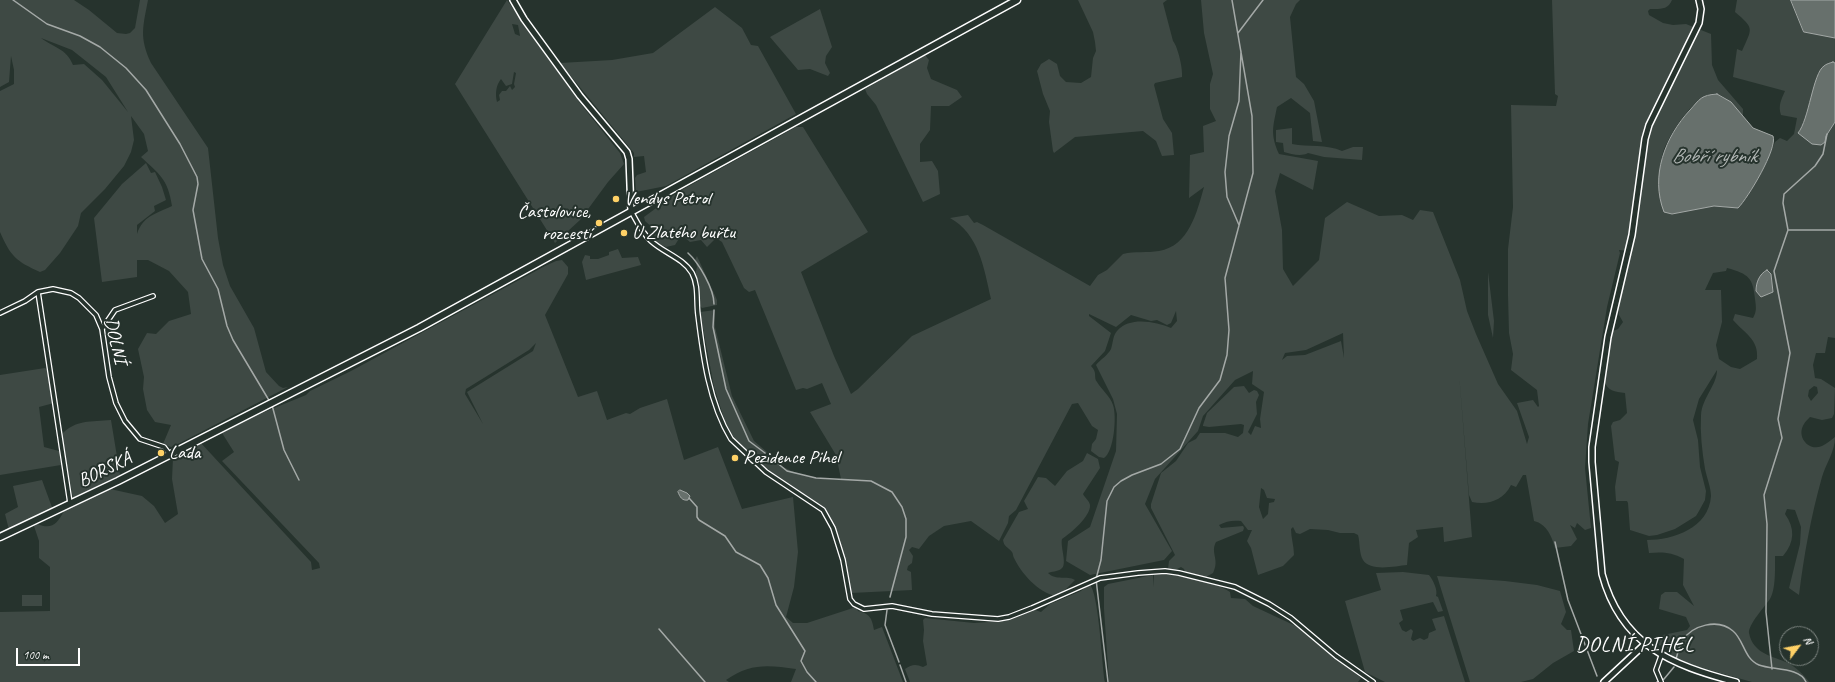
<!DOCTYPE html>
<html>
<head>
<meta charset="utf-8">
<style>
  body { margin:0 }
  #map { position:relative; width:1835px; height:682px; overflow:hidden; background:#26332d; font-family:Caveat,sans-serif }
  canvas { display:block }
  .north { position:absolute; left:1779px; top:626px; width:40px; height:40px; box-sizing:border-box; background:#26332d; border:1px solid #7d8581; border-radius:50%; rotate:58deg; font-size:11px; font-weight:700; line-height:16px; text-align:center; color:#fff }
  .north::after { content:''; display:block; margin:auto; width:14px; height:18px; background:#ffd166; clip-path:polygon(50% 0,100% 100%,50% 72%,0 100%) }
  .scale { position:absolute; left:16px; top:648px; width:64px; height:18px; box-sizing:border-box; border:2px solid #fff; border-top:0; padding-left:5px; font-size:12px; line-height:14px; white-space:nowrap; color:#fff; -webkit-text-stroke:3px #26332d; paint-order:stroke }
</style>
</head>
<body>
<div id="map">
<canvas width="1835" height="682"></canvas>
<div class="north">N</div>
<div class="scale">100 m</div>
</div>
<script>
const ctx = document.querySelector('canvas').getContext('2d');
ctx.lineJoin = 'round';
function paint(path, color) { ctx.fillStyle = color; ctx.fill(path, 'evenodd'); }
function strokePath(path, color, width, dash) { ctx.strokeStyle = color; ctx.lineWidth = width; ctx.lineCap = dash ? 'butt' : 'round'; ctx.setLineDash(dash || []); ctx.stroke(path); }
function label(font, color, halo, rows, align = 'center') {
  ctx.font = font + ' Caveat,sans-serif'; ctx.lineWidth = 4; ctx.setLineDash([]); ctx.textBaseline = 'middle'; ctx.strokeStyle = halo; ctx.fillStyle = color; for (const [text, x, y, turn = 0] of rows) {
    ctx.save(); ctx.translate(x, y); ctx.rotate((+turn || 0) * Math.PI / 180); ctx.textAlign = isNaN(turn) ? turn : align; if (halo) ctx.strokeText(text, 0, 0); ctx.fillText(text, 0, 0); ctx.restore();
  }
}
paint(new Path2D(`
  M0,0h74l15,10 28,23 9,1 4,-1 5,-5 5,-28h8c-5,27 -9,37 3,63l57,85 10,90 5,27 7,21 24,42 12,44 13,14 4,2 5,-1 -114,59 -3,1 -8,-3 8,-19 -16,-3 -8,-12 -4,-21 1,-12 -6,-28 9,-16 9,1 13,-13 22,-7 -3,-22 -19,-21 -21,-11h-11v17l-35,5 -8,-64 28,-34 24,-21 5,10 4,-1 7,15 4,13 -12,6 1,5 -18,14v9c6,-18 18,-20 35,-28 -4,-27 -13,-32 -31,-49l7,-6 -4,-17 -13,-18 3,24 -3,12 -7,14 -19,23 -24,24 -3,13 -18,27 -15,17 -5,2c-24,-11 -29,-15 -40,-40v-141l14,-7v-14l-3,-14 -2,26 -9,5zM41,38l31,12 34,27 22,35 -26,-32 -18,-16 -11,1c-7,-17 -19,-17 -32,-27z
  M507,0l73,103 40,50 4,11 -16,18 -28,38 -25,23 -100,-159zM512,24l6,1 2,11 -5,-2zM514,72l2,1 -2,11 1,3 -3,3 -2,-4 -4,5h-4l-3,4 1,5 -3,2c-2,-8 -1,-17 4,-23l5,7 6,-2z
  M1078,0h89l-4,3 10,38c5,6 10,28 9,36l-27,6 -1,2 9,34 9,14 2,22 -12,1 -6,-15 -13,-10 -68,6 -21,16 -1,-2 -4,-29 1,-11 -7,-17 -6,-23 4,-7 8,-5 8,5 3,12 6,6 15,1 10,-6 2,-19 3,-7 -1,-9 -2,-10z
  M1201,0h99l-4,4 -6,13 6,60 8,7 10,17 8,41 -9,-1 -3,-28 -19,-15 -14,9c-4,20 -7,27 2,47l39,7 -5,29 -33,-17 -5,18 7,39 1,39 10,17 26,-26 6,-42 22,-16 32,14 23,-1 11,5 7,-10 13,2 27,68 7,31 9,23 22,50 19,27 10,33 2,-7 -12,-34 16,-3 5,7 1,-1 -2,-16 -26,-20 2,-16 -4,-21 -1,-38v-46l5,-42 -2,-102 45,1 2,-10 -3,-2 -3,-94h120c-4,10 -12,9 -22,9l-2,2 1,4 14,8 10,2 13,-1 25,10 1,31 6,15 25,29v7c-9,-7 -14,-18 -26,-22 -17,-5 -43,34 -49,47 -4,6 -6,13 -7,20 -3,13 -1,28 -1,40l12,13 42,-8 24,2 27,-43 10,-23 5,-4 7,3 7,-7 3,-16 -16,-3c-3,-9 0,-15 4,-24l-52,-14 4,-28 5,2c10,-23 13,-22 -7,-39l2,-12h54l13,32 31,6v25l-16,9 -18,58 25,6 9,-14v216l-7,-1 -3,16h-9l-3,12 2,13 6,1 14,9 -1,26 -2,4 -10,2 -12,-3c-2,2 -5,5 -6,7 -8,12 4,28 18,22 4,-2 9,-6 13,-9 0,15 -9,26 -13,40 -11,39 -18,78 -23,118l-10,-7 11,-44 1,-17 -6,-17 -8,-1 -2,5c10,14 10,28 -2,42h-8c0,12 1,33 -5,43 -5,7 -22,26 -21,34 4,21 24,23 39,30 8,4 16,12 21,19h-57l-57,-16 -23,-10 -6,-10 -11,-1 3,-9 29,-6 3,-4 -4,-9 -27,-8 2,-14 4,-3h12l17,14 -11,-21 1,-26c-13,-7 -22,-7 -35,-6l-2,-13c26,0 62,-12 64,-44 0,-8 -4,-18 -6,-27 -3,-18 -5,-36 -4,-54 1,-17 16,-30 16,-45l-18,29 -6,21 5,20 2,27 6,24 -1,9 -6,11 -3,5 -21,13 -18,6 -8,1 -19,-6 -2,-27 -1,-2h-11l-1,-14 4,-25 -4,-2 -4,-34 2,-4 7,-2 7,-7 -2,-20c-10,-1 -18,-2 -21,-13l9,-49 5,-2 5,-7 -4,-7 -1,-7 14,-57 -13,-1 1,3 -13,54 -19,117 -3,44 6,60 -6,2 -8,-7 -2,5 -5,-3 7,14 -6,7 -16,2c-3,-11 -8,-24 -21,-27l-8,-46h-3l-7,12 -5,-2c-8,16 -23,20 -39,17l-3,-7 -10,-122 13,164 -28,5 -1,-15 -27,3 2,7 -9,6 -2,22c-11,1 -37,7 -44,-5 -4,-6 -3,-18 -5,-25l-4,-2h-14l-12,-3 -18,-1 -10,5 -4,-1 -3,-6 -2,2c0,9 3,17 3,26l-11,11 -25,9 -7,-27 -4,-7 5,-11h-4l-7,-9c-8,-1 -15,0 -22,4l2,3 22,-2 1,2 -1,3 -27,11c-6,11 4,17 -3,31l-7,4 -21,-5 -1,-3 -3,-2 -6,3 -7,-1 1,-8 6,-6 -24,-47v-4l10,-31 15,-12 12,-18 8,-4 4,-6h25l13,4 5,-4 1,-8 -3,-1 -32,3 -6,-1v-1l4,-12 27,-26 10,-1 5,7 5,-3 3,1 2,4 -3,7 1,12 -9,18 3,3 4,-9 6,2 -1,-9 4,-27 -12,-8 1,-13 -18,9 -32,36 -5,15 -43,48 -10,25 27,47 -8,9 -74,15 -24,-14 2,-20 22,-14 26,-76 1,-37 -4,-15 -17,-34c4,-5 12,-10 15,-16 2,-6 2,-14 6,-18 13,-15 39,-9 54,-3l6,-7 -1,-10 -5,12 -4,2 -10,-5 -6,1 -20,-6 -15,12 -27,-13v2l22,17 -6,18 -14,15c7,7 2,11 6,16 5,8 13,14 16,23 4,11 1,47 -9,53l-5,-1 -8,-6 1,-7 4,-5 2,-9 -6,-4 -14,-23 -6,1 -56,106 -7,6 -1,7 -9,18 -28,-20 -27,5 -15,10 -10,13 -7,-2 -3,3 4,6 -1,7 -4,3 -1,4 4,2 1,18 -61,3c-5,-27 -11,-70 -33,-89l-53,-33 -2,-6 3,-7h2c22,15 46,23 73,21l-5,-24 -26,-43 21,-8 -9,-21 -15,6 -4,-1 -7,2 -41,-100 -6,2 -5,-4 -22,-46 -6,-4 -9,9 -6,-7 -11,2 -7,-6 -3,1 -5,8 -9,2 -11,-5 -1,-4 1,-8 -10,-9 -1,-4 34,-25 118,-65h7l65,105 -67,40 33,84 17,38 7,-5 54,-53 79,-37c-7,-31 -12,-65 -41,-81l18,-3 6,8 3,-1 6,3 107,61 8,-11 9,-5 16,-16c12,-3 24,-1 36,-3 30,-5 38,-39 45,-64l-15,11 1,-43 14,-3 -1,-26 13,-5 -6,-12v-25l3,-10 -9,-41zM1727,268c22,6 26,10 28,31 1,8 2,12 -2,19l-18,-4 -2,6c11,13 26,19 24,39l-17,10 -9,-2 -12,-8 -3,-14 6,-23 -1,-32h-16l8,-17 13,-2zM1769,272l2,2 2,18h-17l3,-15zM1343,333l1,25 -3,-17 -36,14 -18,1 -5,4 3,-7 21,-3zM1814,386l3,1 1,6 -7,8 -3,-5 1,-6zM1261,488l3,2 3,8 8,1 -1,3 -5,1 -1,11 -5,5 -4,-12z
  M715,7l27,21 9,17 7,1 38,68 -130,72 -30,6 -1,-14 2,-3 9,-3 -2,-16 -10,1v-4l-74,-90 52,-3 41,-7z
  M820,9l12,38 -6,9 -1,7 5,10 -2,3 -18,-7 -12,1 -28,-33z
  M925,55l4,5 -2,8 4,11 26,11 5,7 -13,9h-18l-1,24 -10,14v18l12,-1 6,10 2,23 -17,8 -47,-97 -9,-11 -2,-5z
  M1292,128v16c16,3 35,0 50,7l11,-4h10l-1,13 -38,-3 -16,-4c-7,4 -17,1 -24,-1l-1,-9 -7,-1v-12z
  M618,249l4,9 16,-1 3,8 -55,15 -4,-18 3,-7 5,1v3h8l11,-4v-3z
  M697,256l20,44v5l-15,3 -2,-2 -1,-19 -4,-12 2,-8 -2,-7z
  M562,260l6,7v7l-23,41 33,82 19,-6 10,29 19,-7 4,1 10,-6 27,-9 17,61 34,-13 24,62 51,-12 5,55 -4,35 -8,30 7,6h14l49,-16 2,4c12,3 14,7 16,19l8,-3 21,55h-112l5,-13c-28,-4 -46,-6 -70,11l3,2h-729v-70l50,-1v-44l-11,-9v-17l-5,-15 3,-2c15,6 20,0 27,-13l46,-22 32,7 12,10 11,17 13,-9 -6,-35 1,-21 27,-16 111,120 1,8 8,-2 -1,-5 -97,-102 12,-9 -12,-19 40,-20 44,-18 4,-4 41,-20 194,-105 11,-5zM536,343l-3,8 -66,41 16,32 -18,-30 1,-5 63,-39z
  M1488,272l6,49 -1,17 -5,-23z
  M715,310v17l17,69 22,45 13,11 -8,8 -7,-2 -23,-24 -15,-47 -14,-75z
  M45,368l2,2 7,33 -15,4 5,40 15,4 2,14 -61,10v-100z
  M111,420l9,55 -47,23 -12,-63c15,-16 30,-13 50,-15z
  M1087,453l11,6 2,9 -17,26c2,4 6,6 7,11 1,11 -19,28 -28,34 -2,8 6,26 -1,30 -4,3 -9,2 -13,4 8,8 19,2 27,7l-11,11 -9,5c-17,-4 -34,-23 -41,-38 -1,-1 -1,-5 -2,-6 -4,-5 -8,-5 -9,-12l16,-28 9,-3 -4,-8 14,-24 8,1 9,8 12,-15 16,-10z
  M42,480l11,30 -44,20 -4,-16 13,-7 -5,-21z
  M1403,572l26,3c4,5 9,15 7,21l2,1 5,14 -5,1 -5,-10 -33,8 3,10 -4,3 3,7 4,2 5,-3 2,2 -2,8 2,2 7,-3 4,2 4,-2 1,-5 7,-3 -4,-11 12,-3 21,66h-80l-20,-10 -20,-71 36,-11 -5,-17z
  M1161,574c17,1 56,8 69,18l1,6 14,1 8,7 45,21 63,51 -3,4h-249l-5,-73v-22l4,-3 45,-9 1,12v-12z
  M1437,576l68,5 32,4 23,6 6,21 -5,12 6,6h4l3,21 -21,12 -20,16 -12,3h-51z
  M1089,584c10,6 13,83 16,98h-195l-5,-13c7,-5 11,-5 18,-2l4,-2 -4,-24 1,-11 -1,-10 2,-2 49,5 29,-2 32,-11 6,2 9,-8 31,-13z
  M22,595h20v11h-20z`), '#3e4944');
const water = new Path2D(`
  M1791,0h44v38l-31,-6z
  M1833,62l2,1v59l-9,14 -1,6 -4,3 -9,-1 -14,-11c11,-13 15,-60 26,-67 2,-2 6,-3 9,-4z
  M1717,94l14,8 22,26 20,8c5,12 -25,62 -35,72l-24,-2 -42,8 -8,-2c-14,-36 1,-75 26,-102 10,-11 11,-15 27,-16z
  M1767,270l4,4 2,18 -12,5 -5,-6c0,-8 3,-17 11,-21z
  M680,490l7,3 3,3 -2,4c-6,1 -8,-3 -10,-8z`);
paint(water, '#67706c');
strokePath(water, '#a4a9a7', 1);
strokePath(new Path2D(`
  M13,0l34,24 33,12 20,11 26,21 20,22 34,54 17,33 1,7 -5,26 9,49 16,30 9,37 6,14 37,62
  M1238,33l25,-33
  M1239,225l-12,-28 -2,-25 4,-36 10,-35 2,-50
  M1789,230h46
  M688,253c11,10 26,36 26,51
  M714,310l-1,17 13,62 23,52 16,12
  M272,405l12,45 15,30
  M770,457l17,14 29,7 55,3 21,11 10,15 4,12v18l-16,60
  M689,498l8,9v10l2,3 26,16 11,16 24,13 8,13 8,27 29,46 -4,10 6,11 9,10
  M1555,542l13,58 29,76
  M887,610l-2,15 14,37
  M659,629l46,53
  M1676,659c2,-6 3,-13 6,-18 10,-16 36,-23 51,-10 11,9 11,28 26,34 13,5 41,2 47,17
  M900,665l6,17
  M1772,669l-6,-57 1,-88 -3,-29 18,-57 -4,-19 12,-66 -16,-82 14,-41 -5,-27 1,-9 31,-28 8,-12 4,-20
  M1108,682l-12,-103 5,-19 6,-59 7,-14 7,-6 11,-6 29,-11 19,-15 19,-41 21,-28 7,-25 2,-25 -4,-52 28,-105 -1,-57 -20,-116
  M1657,682l7,-3 10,-12`), '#a4a9a7', 1.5);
const street = new Path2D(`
  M631,211c6,11 11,22 20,30 13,12 32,17 41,32 7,13 4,28 6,42 5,41 11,88 33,124l35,33 57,38 10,18 10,32 7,39 4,5 10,5 28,-3 40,8 66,5 11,-2 23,-9 68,-30 38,-5 27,-2 14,2 56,14 34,17 22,14 45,38 37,26
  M38,292l32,211
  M0,313l25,-12 13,-9 15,-3 18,4 8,5 17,17 6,14 7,48 7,26 9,18 15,18 24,8 6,8
  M102,329l13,-19 38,-14
  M1661,682l-5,-12 5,-14`);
const secondary = new Path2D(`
  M513,0l11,19 56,77 47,56 2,7 2,52
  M1699,0l2,9 -2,14 -50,102 -4,14 -13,96 -24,102 -16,110v15l10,112c19,71 69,91 134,108
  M1604,682l41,-38`);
const primary = new Path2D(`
  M0,537l118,-56 301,-153 598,-328`);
strokePath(street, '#fff', 6);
strokePath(secondary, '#fff', 8);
strokePath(primary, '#fff', 9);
strokePath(street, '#26332d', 3.5);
strokePath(secondary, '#26332d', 5);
strokePath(primary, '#26332d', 6);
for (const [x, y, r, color] of [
  [616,199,4,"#ffd166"],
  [599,223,4,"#ffd166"],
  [624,233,4,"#ffd166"],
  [161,453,4,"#ffd166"],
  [735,458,4,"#ffd166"]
]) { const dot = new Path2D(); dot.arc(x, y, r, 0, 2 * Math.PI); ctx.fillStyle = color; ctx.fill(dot); strokePath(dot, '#26332d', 1.5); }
label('19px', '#fff', '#26332d', [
  ["Vendys Petrol",624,199],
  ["Častolovice,",591,212,"right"],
  ["rozcestí",591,234,"right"],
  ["U Zlatého buřtu",632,233],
  ["Lada",169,453],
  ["Rezidence Pihel",743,458]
], 'left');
label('19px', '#fff', '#26332d', [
  ["DOLNÍ",115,341,77],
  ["BORSKÁ",105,470,-26]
]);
label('italic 20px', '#b3b8b6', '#26332d', [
  ["Bobří rybník",1714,157]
]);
ctx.letterSpacing = '1px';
label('21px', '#fff', '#26332d', [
  ["DOLNÍ PIHEL",1635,645]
]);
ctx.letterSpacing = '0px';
</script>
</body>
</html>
